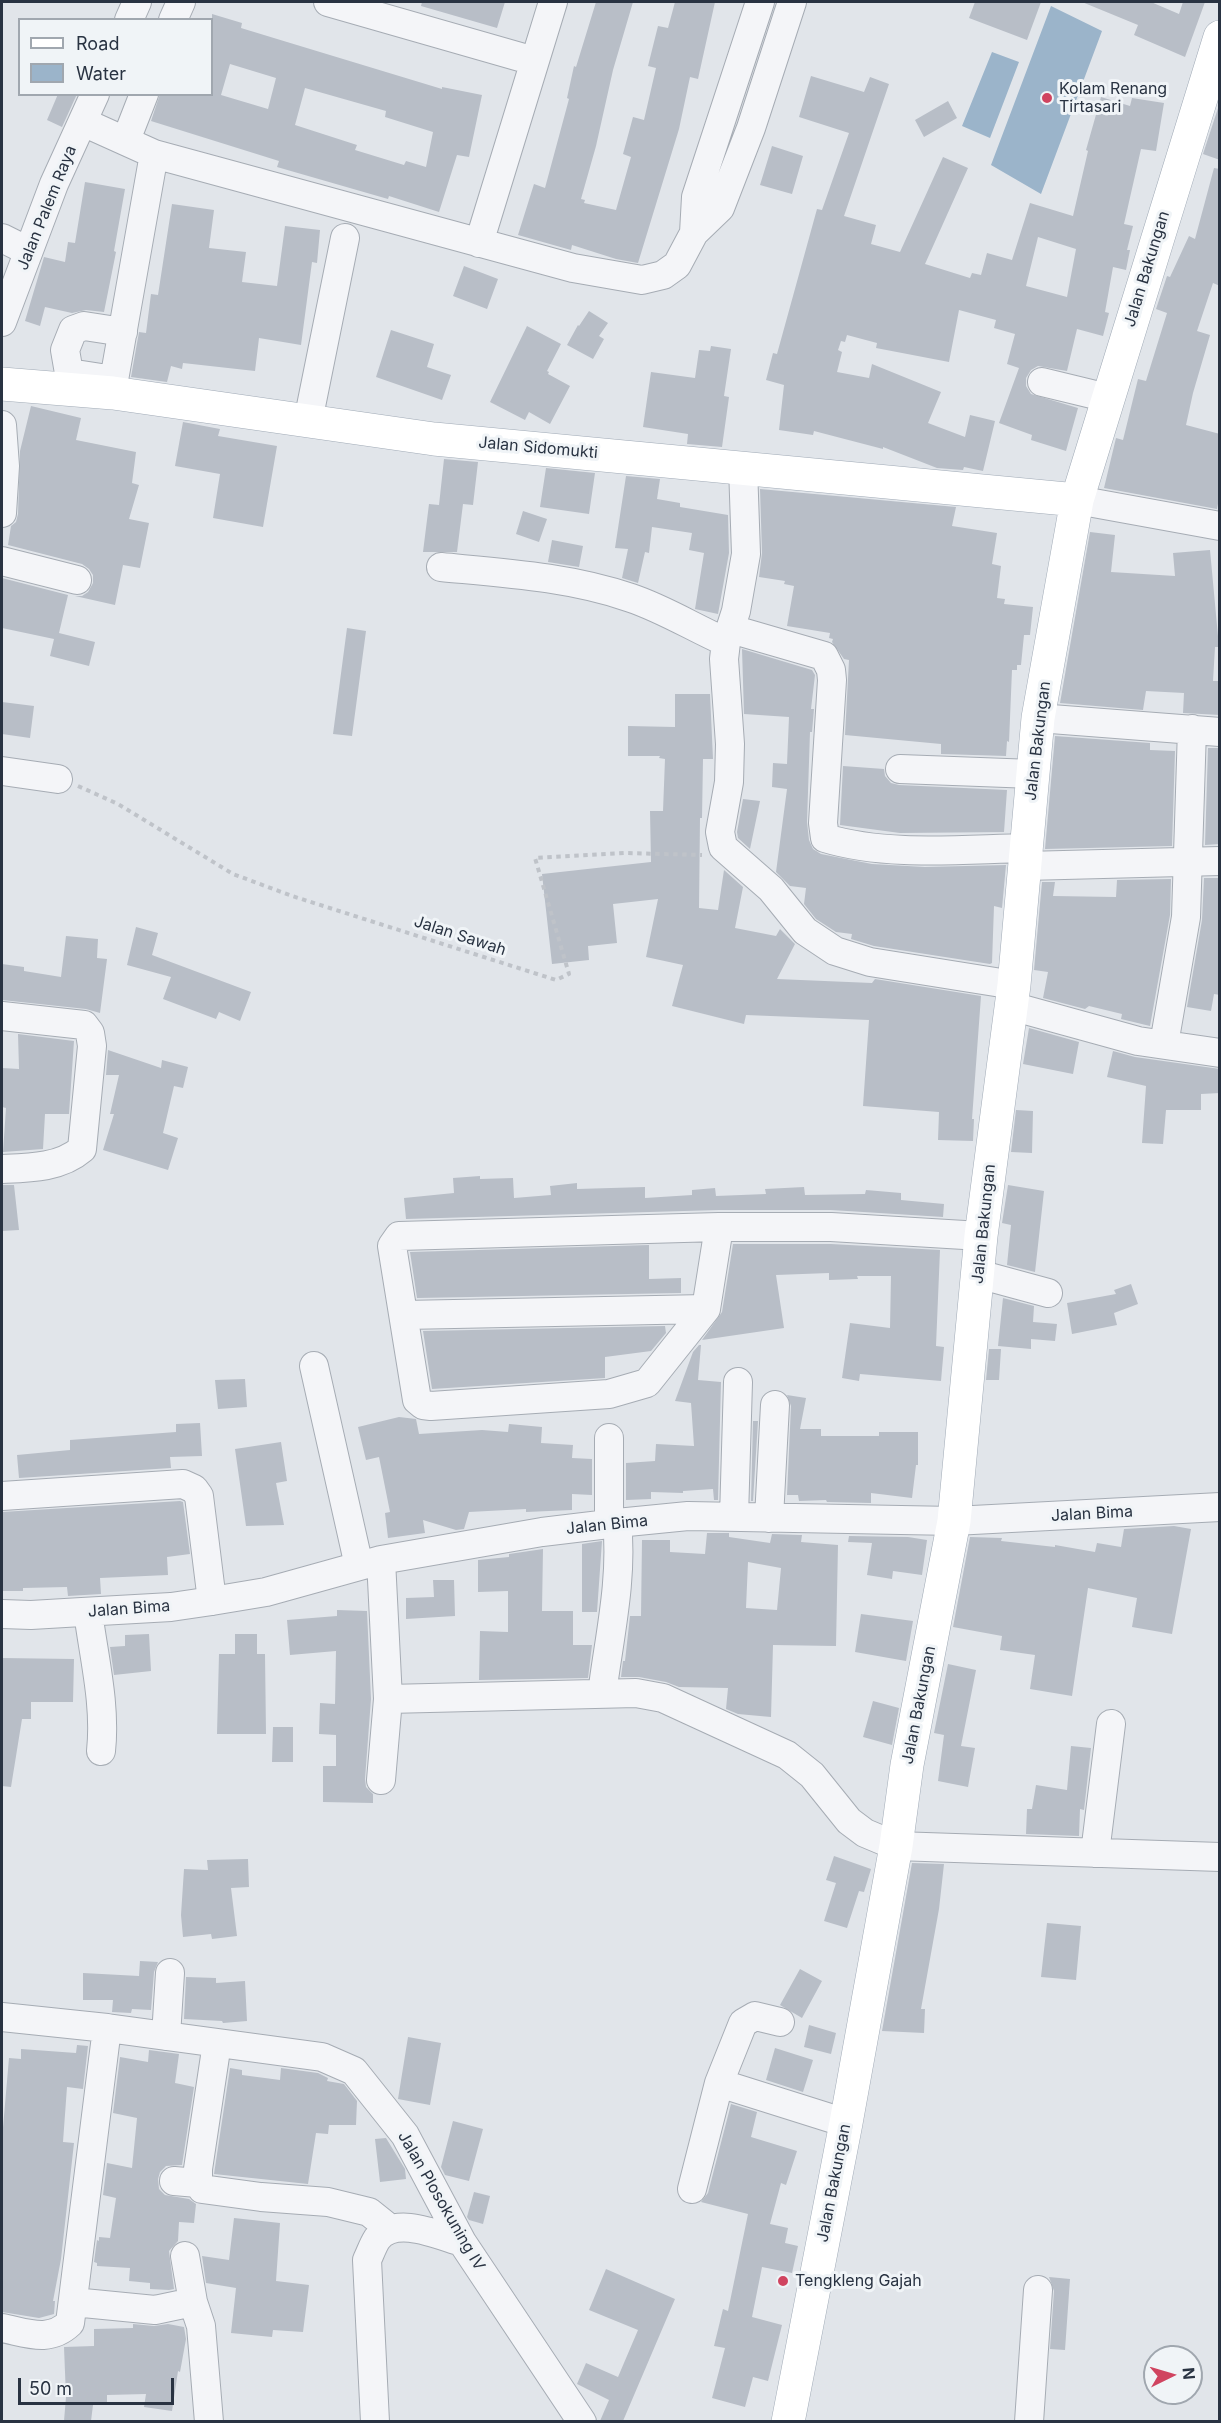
<!DOCTYPE html>
<html>
<head>
<meta charset="utf-8">
<style>
  body { margin:0 }
  #map { position:relative; width:1221px; height:2423px; overflow:hidden; background:#e1e5ea; font-family:Inter,sans-serif }
  canvas { display:block }
  .frame { position:absolute; inset:0; border:3px solid #293342; pointer-events:none }
  .legend { position:absolute; left:18px; top:18px; width:195px; height:78px; box-sizing:border-box; background:#f0f4f7; border:2px solid #a0a7af; margin:0; padding:8px 10px; list-style:none; font-size:18px; color:#293342 }
  .legend li { display:flex; align-items:center; gap:12px; height:30px }
  .legend b { width:30px; border:2px solid #a0a7af }
  .north { position:absolute; left:1143px; top:2345px; width:60px; height:60px; box-sizing:border-box; background:#f0f4f7; border:2px solid #a0a7af; border-radius:50%; rotate:85deg; font-size:16px; font-weight:700; line-height:24px; text-align:center; color:#293342 }
  .north::after { content:''; display:block; margin:auto; width:21px; height:27px; background:#d04460; clip-path:polygon(50% 0,100% 100%,50% 72%,0 100%) }
  .scale { position:absolute; left:18px; top:2378px; width:156px; height:27px; box-sizing:border-box; border:3px solid #293342; border-top:0; padding-left:8px; font-size:18px; line-height:21px; white-space:nowrap; color:#293342; -webkit-text-stroke:4px #f0f4f7; paint-order:stroke }
</style>
</head>
<body>
<div id="map">
<canvas width="1221" height="2423"></canvas>
<div class="frame"></div>
<ul class="legend">
<li><b style="height:8px;background:#fff"></b>Road</li>
<li><b style="height:16px;background:#9bb4ca"></b>Water</li>
</ul>
<div class="north">N</div>
<div class="scale">50 m</div>
</div>
<script>
const ctx = document.querySelector('canvas').getContext('2d');
ctx.lineJoin = 'round';
function paint(path, color) { ctx.fillStyle = color; ctx.fill(path, 'evenodd'); }
function strokePath(path, color, width, dash) { ctx.strokeStyle = color; ctx.lineWidth = width; ctx.lineCap = dash ? 'butt' : 'round'; ctx.setLineDash(dash || []); ctx.stroke(path); }
function label(font, color, halo, rows, align = 'center') {
  ctx.font = font + ' Inter,sans-serif'; ctx.lineWidth = 6; ctx.setLineDash([]); ctx.textBaseline = 'middle'; ctx.strokeStyle = halo; ctx.fillStyle = color; for (const [text, x, y, turn = 0] of rows) {
    ctx.save(); ctx.translate(x, y); ctx.rotate((+turn || 0) * Math.PI / 180); ctx.textAlign = isNaN(turn) ? turn : align; if (halo) ctx.strokeText(text, 0, 0); ctx.fillText(text, 0, 0); ctx.restore();
  }
}
paint(new Path2D(`
  M1051,6l51,25 -61,163 -50,-29z
  M992,52l27,10 -29,76 -28,-12z`), '#9bb4ca');
paint(new Path2D(`
  M422,2h83l-8,26 -76,-22z
  M596,2h37l-20,68 -17,76 -15,53 4,1 -1,3 32,7 15,-53 -8,-3 10,-37 11,3 12,-52 -8,-2 10,-40 10,2 7,-26h40l-17,77 -8,-2 -11,52 -41,134 -22,-4 -44,-14 -1,5 -53,-15 16,-51 11,4 24,-89 -2,-1 7,-32 2,1z
  M975,2h66l-14,38 -58,-22z
  M1082,2h69l28,12 4,-12h22l-20,55 -51,-22 4,-10z
  M212,14l30,9 -1,5 46,14 155,47v-2l40,8 -13,62 -12,-2 -18,57 -50,-16 -1,3 -111,-32 2,-6 -128,-40 9,-27h52zM230,64l46,14 -8,31 -47,-14zM305,88l81,23 -1,6 48,15 -7,35 -20,-6 -2,4 -49,-15 2,-5 -62,-20z
  M811,76l53,16 6,-15 19,7 -45,132 32,9 -5,19 29,8 43,-95 25,11 -43,96 45,14 2,-5 9,2 6,-22 25,7 18,-57 43,13 15,-65 -2,-1 15,-53 29,9 2,-8 32,5 -8,48 -15,-2 -17,75 9,2 -6,24h3l-4,20 -13,-3 -8,45 4,1 -6,23 -26,-7 -10,42 -29,-5 -7,4 -5,8v8l5,8 47,14 -12,43 -35,-11 1,-5 -33,-12 20,-55 -12,-4 8,-30 -21,-6 2,-8 -37,-10 -10,52 -73,-14 1,-5 -30,-8 -2,7 -4,-1 -3,9 4,2 -5,20 32,6 3,-14 69,28 -13,31 37,14 5,-22 25,6 -12,50 -19,-4 -1,3 -26,-2 -54,-21v2l-69,-18 -1,4 -34,-5 5,-45 -18,-5 7,-27 4,1 40,-145 5,1 27,-77 -50,-16zM1038,237l38,12 -9,48 -41,-11z
  M58,94h19l-15,33 -15,-7z
  M948,101l9,17 -33,19 -9,-17z
  M1220,102v58l-17,-6z
  M772,146l31,10 -11,38 -32,-9z
  M1214,168l6,1v117l-7,-3 -16,48 13,4 -17,58 -7,32 34,9v59l-3,16 -113,-21 12,-50 7,2 15,-61 8,2 21,-68 -11,-4 11,-33 3,1 19,-41 6,3z
  M85,182l40,7 -11,62 2,1 -12,60 -18,-2 -14,3 -27,-6 -5,19 -15,-5 19,-64 21,5 3,-20 7,1z
  M172,204l42,6 -5,38 37,4 -4,30 35,4 8,-60 35,4 -3,33 -5,-1 -11,83 -42,-7 -4,33 -72,-8 -1,6 -11,-3 -4,16 -36,-5 8,-45 7,1 5,-39 7,1z
  M464,266l34,13 -11,30 -34,-13z
  M589,311l19,12 -9,13 5,3 -11,20 -26,-14 11,-20 1,1z
  M527,326l34,18 -14,27 2,1 -1,2 22,12 -20,38 -21,-12 -4,8 -35,-18z
  M391,330l43,14 -7,23 24,8 -9,25 -66,-23z
  M711,346l20,3 -7,47 5,1 -7,50 -35,-3 1,-10 -45,-7 8,-55 44,6 4,-28 11,1z
  M31,406l50,12 -5,22 60,12 -4,31 7,2 -10,34 20,4 -9,45 -17,-3 -8,40 -40,-9h7l6,-4 5,-9v-8l-4,-6 -7,-5 -74,-19 3,-19 5,-4 2,-8 2,-63z
  M183,422l37,7 -2,7 59,10 -14,81 -50,-9 7,-44 -45,-8z
  M444,459l34,3 -5,43 -10,-1 -6,48h-34l6,-48 10,1z
  M546,468l49,5 -6,41 -49,-7z
  M626,476l34,3 -3,20 23,4v4l48,8 1,38 -11,61 -23,-5 9,-56 -15,-3 3,-17 -40,-6 -3,26 -4,-1 -7,31 -16,-5 6,-29 -13,-1z
  M760,489l196,18 -4,19 45,7 -5,31 9,2 -4,32 8,1 -1,5 29,3 -3,28h-6l-3,30h-4v5h-5l-3,72 -2,-1 -1,15 -65,-2v-10l-96,-9 4,-75 -5,-1 -12,-17 1,-3 -4,-1 1,-5 -43,-7 7,-40 -10,-2 1,-3 -26,-4 3,-24z
  M523,511l24,8 -8,23 -23,-8z
  M1090,532l25,3 -4,37 64,4 -2,-23 37,-3 9,97h-4l-2,34h7v34l-37,-2 1,-20 -38,-2 -3,19 -83,-7z
  M552,540l31,6 -4,21 -31,-5z
  M2,578l66,17 -9,38 36,9 -6,24 -39,-10 4,-17 -52,-11z
  M347,628l19,3 -14,105 -19,-2z
  M742,649l70,21 3,5 -4,34h3l-2,23h-2l-3,90 2,18 4,9 8,5 51,10 53,3 81,-2 -4,43 -8,-2 -2,57 -2,1 -116,-18 -23,-7 1,-5 -16,-2 -20,-13 -12,-15 2,-16 -16,-2 -14,-14 11,-83 -15,-2 1,-24 14,1 2,-47 -45,-3z
  M675,694h35l3,65h-10l-1,59h-2l-1,90 19,2 6,-40 19,17 -8,41 41,8 4,-7 15,15 -18,35 95,4 3,-4 106,17 -9,123h2l-1,22 -35,-1 1,-28 -76,-6 6,-86 -123,-5 -2,9 -72,-18 11,-41 -37,-8 12,-58 -45,5 4,39 -29,3 1,14 -37,4 -10,-90 109,-12 -1,-51h13l2,-52 -6,-1 1,-2h-32v-30l47,1z
  M2,702l32,4 -4,32 -28,-4z
  M1055,736l95,7v7l25,1 -3,95 -127,3z
  M1208,748h12v96l-15,1z
  M843,766l41,3 1,7 6,7 8,2 108,5 -3,42h5l-109,1 -60,-8z
  M743,799l17,2 -10,48 -12,-11 -1,-6z
  M1204,878h16v117l-6,-1 -3,17 -24,-4 15,-87z
  M1171,879l-1,36 -20,111 -29,-7 1,-5 -33,-8 -4,3 -42,-11 5,-26 -14,-2 8,-88h13l-2,14 63,1 1,-17z
  M136,927l22,6 -6,22 99,37 -11,29 -21,-9 -3,7 -53,-20 8,-22 -44,-12z
  M66,936l32,3 -1,19 10,1 -7,54 -14,-4 -84,-9v-36l22,3v4l37,6z
  M1029,1028l50,14 -6,32 -50,-10z
  M18,1034l56,7 -5,73h-24l-2,35 -40,3 3,-44 -4,-1v-39l17,1z
  M108,1050l53,18 1,-8 26,7 -5,21 -9,-2 -11,47 15,5 -10,32 -65,-20 11,-36h-4l9,-39h-13z
  M1113,1051l22,6 85,12v24l-19,1v16h-35l-3,34 -21,-1 4,-57 -39,-9z
  M1016,1110l17,1 -1,42 -21,-1z
  M480,1176v3l33,-1 1,20 37,-3 -1,-9 27,-3v6l68,-2v11l47,-3v-5l23,-2 1,8 50,-2 -1,-5 39,-2 1,8 60,-1 1,-4 35,3v7l43,4 -1,13 -112,-7h-112l-313,9 -2,-21 50,-5 -1,-15z
  M2,1185h12l5,45 -17,1z
  M1008,1185l36,6 -9,81 -28,-7 4,-40 -9,-2z
  M733,1244h98l109,6 -4,96 8,1 -3,34 -81,-7 -1,7 -17,-3 8,-55 40,5 1,-52h-34l1,3 -29,1v-7l-53,2 8,53 -82,12 20,-28z
  M649,1245v34l32,-1v15l-264,5 -7,-46z
  M1131,1284l7,20 -24,9 3,12 -45,9 -5,-31 49,-9 -2,-4z
  M1003,1298l31,8 -1,16 24,2 -2,17 -24,-2v10l-33,-3z
  M665,1326l1,7 -15,18 -46,6v21l-173,11 -9,-58z
  M699,1345h2l-3,35 23,2 -3,118h-4l-1,-11 -30,2v2l-32,-1v7l-25,1v-37l29,-2 1,-17 38,2 -3,-43 -16,-2 18,-49z
  M989,1349h12l-2,31h-13z
  M245,1379l2,28 -29,2 -3,-29z
  M787,1395l19,3 -6,31h21v7h58v-4h39v33h-2l-4,33 -41,-5v10l-44,-1 -1,-2 -27,1 -1,-6h-11l4,-89z
  M399,1417l17,2 3,15 63,-4 26,2 1,-8 33,3 -1,16 32,2 -1,13 20,1v36l-20,-1v16l-46,2v-3l-57,3 -5,17 -8,1 -33,-10 2,13 -37,5 -3,-25 5,-1 -11,-55 -13,3 -8,-33z
  M753,1421h5l-5,80h-2z
  M200,1423l2,33 -32,1 1,11 -152,10 -2,-23 53,-5v-10l106,-8v-8z
  M281,1442l6,39 -11,2 8,42 -38,1 -11,-77z
  M180,1501l3,1 7,52 -23,3 1,18 -68,3 1,16 -33,2 -1,-9 -44,1v3h-21v-79z
  M1174,1526l17,3 -19,105 -40,-7 5,-29 -49,-10 -16,108 -42,-7 5,-34 -35,-5 2,-14 -49,-9 17,-90 32,1 -1,3 54,6v-2l40,7 2,-9 24,4 3,-18z
  M707,1533h22v4l41,6 2,-9 27,1h3l-1,7 37,3 -2,101 -63,-1 -2,72 -33,-3 -12,-5 2,-21 -49,-1 -13,-5 -27,-5h-18l2,-16h2l5,-45h11l1,-76h28v12l35,2zM748,1562l33,6 -4,42 -31,-2z
  M849,1536l59,1 19,3 -5,35 -29,-4 -1,8 -25,-4 5,-32 -24,-1z
  M602,1541l-5,71h-15v-68z
  M543,1549l-1,62h31v34h19l-4,33 -109,2 1,-49 28,1v-41l-30,1v-32l31,-3v-3z
  M433,1580h21l1,36 -49,3v-21l28,-1z
  M337,1610l30,1 4,88 -6,80 1,8 7,7v9l-50,-1v-36h13v-31l-17,-1 1,-31 15,1 1,-53 -46,4 -3,-35 50,-4z
  M861,1614l52,7 -7,40 -51,-9z
  M149,1634l2,37 -37,4 -4,-28 15,-1v-11z
  M235,1634h22v20h8l1,80h-49l2,-80h16z
  M2,1658l72,1 -1,43h-42v17h-9l-11,68 -9,-1z
  M948,1664l28,6 -15,76 14,2 -7,39 -30,-6 6,-46 -10,-2z
  M873,1701l26,7 -7,37 -29,-8z
  M273,1727h20v35h-21z
  M1071,1746l20,2 -7,62 -4,-1 -1,27 -53,-2 1,-25h5l4,-24 31,5z
  M834,1856l37,13 -7,23 -5,-1 -12,37 -23,-7 12,-38 -10,-3z
  M248,1859l1,28 -18,1 6,48 -25,3 -1,-5 -28,3 -2,-22 3,-46 24,1 -1,-10z
  M912,1863l32,1 -5,45 -18,100h4l-1,24 -42,-2z
  M1047,1923l34,3 -5,54 -35,-3z
  M140,1961l18,1 -4,10 -3,38 -19,-1 -1,4 -19,-1 1,-12h-30v-27l56,3z
  M800,1969l22,12 -20,37 -22,-13z
  M186,1977l30,1v5l29,-2 2,40 -24,2 -1,-2 -38,-2z
  M809,2025l27,8 -5,21 -27,-7z
  M408,2037l33,6 -11,62 -32,-6z
  M77,2045l11,1 -5,43 -16,-2 -4,55 11,1 -13,116 -8,42h2l-1,13 -15,4 -37,-6v-173l7,-81 12,1v-10l55,4z
  M775,2048l38,12 -10,32 -37,-12z
  M149,2050l30,4 -4,29 19,4 -12,78 -16,1 -6,6 -2,7 1,10 6,6 24,4 7,5 -2,19 -15,-1 -1,19 -9,10 5,38 -5,1 -19,-1v-6l-21,-2 1,-13 -33,-2v-3l-3,-1 3,-22 2,1v-4l11,1 6,-40 -13,-3 4,-32 25,5 5,-50 -24,-5 7,-56 28,5z
  M230,2068l12,2v5l38,5 1,-12 37,5 10,5 -1,3 17,3 13,17 -1,24h-27l-1,9 -12,-1 -8,51 -94,-10z
  M731,2104l26,8 -6,25 46,14 -11,34 -5,-2 -11,41 18,4 -3,15 13,3 -6,27 -30,-6 -10,50 30,8 -14,56 -15,-4 -8,30 -33,-9 13,-50 -11,-2 9,-37 5,2 20,-97 -47,-12 7,-9z
  M453,2121l30,8 -14,52 -24,-6 -4,-8z
  M386,2138l19,31 1,10 -26,3 -5,-43z
  M474,2192l16,4 -7,28 -14,-4 -2,-3z
  M234,2218l46,5 -4,58 33,4 -6,47 -30,-2 -1,7 -41,-4 5,-45 -30,-5 -4,-27 27,4z
  M606,2269l69,30 -52,122h-23l9,-21 -32,-16 9,-21 32,14 20,-47 -49,-20z
  M1049,2277l21,2 -5,71 -15,-1 4,-58z
  M133,2324l21,2 14,-2 16,3 2,12 -6,33 -2,-1 -6,40 -28,-4 2,-13 -39,1v10h-14l-2,16h-27l2,-24 -2,-50 30,-1v-17l39,-1z`), '#b8bec7');
const minor = new Path2D(`
  M328,2l206,59
  M129,20l8,-18
  M173,20l8,-18
  M83,122l71,32 419,114 69,12 21,-5 14,-10 17,-32 26,-25 31,-80 41,-126
  M126,140l18,-46
  M694,233l2,-36 64,-195
  M2,238l26,13
  M479,243l74,-241
  M2,322l52,-138 41,-90
  M123,332l-39,-6 -11,4 -8,20 4,23 45,7 40,-226
  M1042,382l66,16
  M308,421l37,-183
  M2,425l3,41 -3,47
  M743,467l3,87 -10,57 -10,31 -2,17 6,85 -1,38 -9,50 3,15 48,42 34,42 30,20 35,11 144,23
  M1077,500l143,26
  M2,561l75,19
  M441,567c63,6 130,10 190,31 33,11 63,30 95,44
  M731,629l93,27 7,14 1,10 -9,143 2,15c62,19 138,11 202,10
  M1038,718l182,14
  M900,769l133,5
  M2,771l56,8
  M1025,866l195,-5
  M1011,1006l127,35 82,12
  M2,1016l82,9 6,8 2,13 -10,103c-22,19 -53,19 -80,20
  M1164,1044l22,-127 6,-188
  M719,1227l-13,82 -59,74 -38,11 -178,12 -8,-1 -6,-5 -25,-154 7,-10 320,-9h112l150,9
  M978,1274l70,19
  M404,1315l302,-6
  M314,1366l45,200
  M609,1438v86
  M2,1496l181,-12 11,5 5,7 13,105
  M734,1517l4,-135
  M769,1518l6,-113
  M88,1612c6,46 18,93 13,139
  M2,1614l29,1 51,-3 89,-5 41,-6 54,-9 115,-32 161,-28 75,-9 71,-7 266,5 266,-14
  M602,1694c7,-56 21,-115 15,-171
  M388,1699l248,-6 27,5 124,57 25,20 37,46 16,12 31,13 324,11
  M381,1780l7,-81 -7,-139
  M1095,1853l16,-129
  M2,2017l105,11 215,29 32,14 51,64 57,107 120,180
  M166,2036l4,-63
  M217,2043l-19,126v14l4,6 59,8 67,5 41,10 20,16
  M719,2083l24,-60 12,-7 25,6
  M174,2181l24,2
  M692,2189l27,-106 127,40
  M185,2256l8,46 8,24 8,96
  M73,2302l82,8 38,-8
  M2,2328c26,5 47,15 68,-5l37,-295
  M375,2422l-8,-162c3,-6 6,-15 10,-21 18,-24 61,-4 85,3
  M1029,2422l9,-132`);
const major = new Path2D(`
  M2,384l111,9 321,46 643,61
  M788,2422l58,-299 50,-277 11,-81 47,-244 27,-285 33,-251 24,-267 39,-218 143,-463`);
strokePath(minor, '#a6acb4', 30);
strokePath(major, '#a0aab6', 34);
strokePath(new Path2D(`
  M78,786l40,18 115,70 59,22 264,84 13,-6 -34,-116 90,-5 77,2`), '#bfc3c9', 4, [4.5, 4.5]);
strokePath(minor, '#f4f5f8', 28);
strokePath(major, '#fff', 33);
for (const [x, y, r, color] of [
  [1047,98,6,"#d04460"],
  [783,2281,6,"#d04460"]
]) { const dot = new Path2D(); dot.arc(x, y, r, 0, 2 * Math.PI); ctx.fillStyle = color; ctx.fill(dot); strokePath(dot, '#f0f4f7', 2); }
label('16px', '#293342', '#f0f4f7', [
  ["Kolam Renang",1059,89],
  ["Tirtasari",1059,107],
  ["Tengkleng Gajah",795,2281]
], 'left');
label('16px', '#293342', '#f0f4f7', [
  ["Jalan Palem Raya",47,208,-68],
  ["Jalan Bakungan",1147,269,-73],
  ["Jalan Sidomukti",538,448,5],
  ["Jalan Bakungan",1038,741,-83],
  ["Jalan Sawah",460,936,18],
  ["Jalan Bakungan",984,1224,-84],
  ["Jalan Bima",1092,1514,-3],
  ["Jalan Bima",607,1525,-6],
  ["Jalan Bima",129,1609,-4],
  ["Jalan Bakungan",919,1705,-79],
  ["Jalan Bakungan",834,2183,-79],
  ["Jalan Plosokuning IV",441,2201,60]
]);
</script>
</body>
</html>
